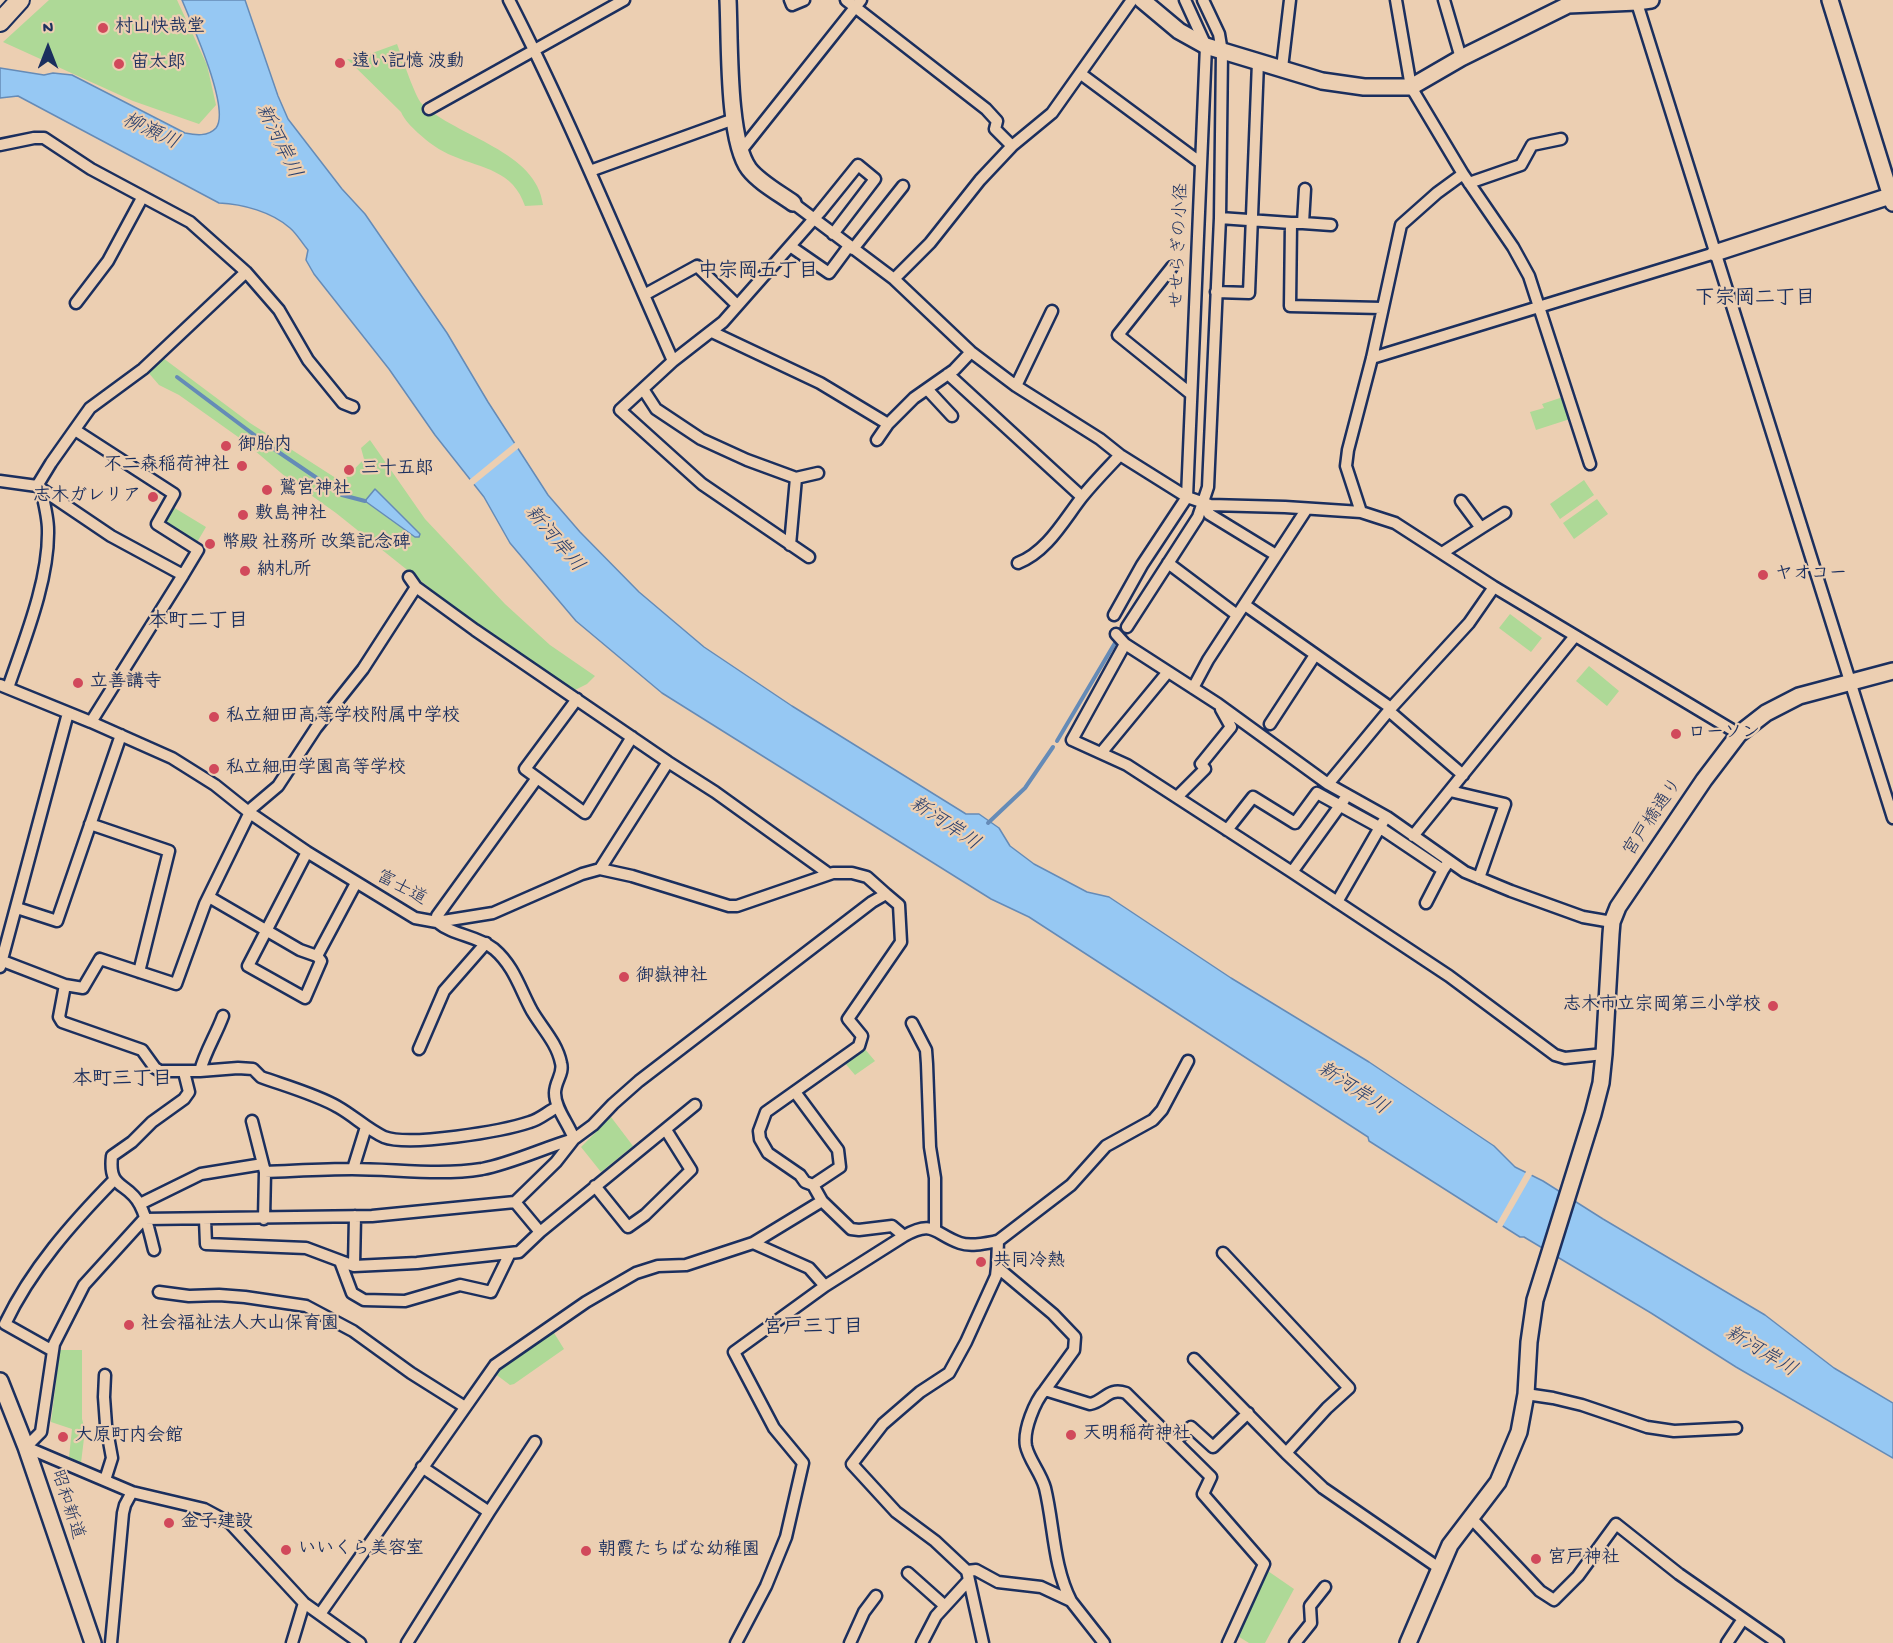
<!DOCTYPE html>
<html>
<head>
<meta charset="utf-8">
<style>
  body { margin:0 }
  #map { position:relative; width:1893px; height:1643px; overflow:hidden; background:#eccfb2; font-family:"Gochi Hand",sans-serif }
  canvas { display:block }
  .north { position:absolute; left:18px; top:18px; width:60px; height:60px; -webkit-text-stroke:4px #eccfb2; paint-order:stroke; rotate:0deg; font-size:16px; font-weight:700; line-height:24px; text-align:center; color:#1b2f5e }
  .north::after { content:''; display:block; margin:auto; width:21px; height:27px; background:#1b2f5e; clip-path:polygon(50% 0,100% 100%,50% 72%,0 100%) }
</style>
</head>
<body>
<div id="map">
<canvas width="1893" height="1643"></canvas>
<div class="north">N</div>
</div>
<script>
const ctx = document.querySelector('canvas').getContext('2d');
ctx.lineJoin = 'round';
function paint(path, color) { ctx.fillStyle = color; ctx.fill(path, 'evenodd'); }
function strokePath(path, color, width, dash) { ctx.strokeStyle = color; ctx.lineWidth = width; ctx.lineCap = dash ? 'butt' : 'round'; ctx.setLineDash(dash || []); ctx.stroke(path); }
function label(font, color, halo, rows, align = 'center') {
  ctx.font = font + ' "Gochi Hand","Klee One",sans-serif'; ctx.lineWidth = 4.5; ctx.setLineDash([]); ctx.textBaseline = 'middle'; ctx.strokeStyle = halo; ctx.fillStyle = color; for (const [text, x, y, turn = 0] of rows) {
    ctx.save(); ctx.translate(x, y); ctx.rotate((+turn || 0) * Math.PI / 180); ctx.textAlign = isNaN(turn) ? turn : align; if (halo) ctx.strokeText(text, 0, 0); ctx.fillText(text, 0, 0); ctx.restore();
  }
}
paint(new Path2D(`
  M49,0h128l30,65 9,40 -17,19 -66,-23 -130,-59z
  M397,44c5,13 18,53 25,60 35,33 115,47 121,101l-18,1c-12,-36 -42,-37 -72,-50 -13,-5 -25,-14 -35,-23 -7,-7 -13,-12 -17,-21l-54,-53 6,1z
  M163,358l87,65 92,59 22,-23 -3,-11 9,-8 55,79 80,85 45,41 45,31 -8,8 -16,8 -120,-87 -115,-92 -49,-35 -46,-39 -62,-44 -20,-10 -12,-14z
  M1563,397l7,22 -34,11 -6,-18 14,-4 -2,-4z
  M1584,480l10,15 -34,24 -10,-15z
  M1597,499l11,15 -34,25 -11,-16z
  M173,507l33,20 -10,17 -34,-21z
  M1510,614l32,24 -11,14 -32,-24z
  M1589,666l30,25 -12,15 -31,-25z
  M864,1048l11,13 -20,14 -11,-13z
  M611,1117l22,29 -32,26 -20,-25z
  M551,1328l13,21 -50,35 -4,1 -16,-12 8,-11z
  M60,1350h22v69l3,11 -4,33 -12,-6 3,-28 -21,-7z
  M1265,1569l29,20 -29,54h-16l-13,-8z`), '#aed997');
const water = new Path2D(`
  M182,0h63l33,96 10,23 54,70 23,25 82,119 41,69 60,93 32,37 59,60 65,55 88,59 174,108h13l20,14 11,18 24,18 53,28 22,5 122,81 138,84 125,84 21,21 28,14 60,38 162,96 69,53 59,35v55l-157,-91 -85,-54 -127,-76h-4l-151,-96 -1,-4 -339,-220 -38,-18 -329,-206 -86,-72 -66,-78 -26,-46 -49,-62 -46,-66 -75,-95 -8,-14 2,-10c-6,-7 -11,-16 -18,-22 -18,-16 -47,-24 -71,-25l-201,-107 -18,2v-30l44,7 9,-2 19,2 113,58c10,2 23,4 31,-5 15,-19 -25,-106 -34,-128z
  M375,489l45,45 -1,3h-4l-50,-36z`);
paint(water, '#96c8f3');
strokePath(water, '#658bb7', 1.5);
paint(new Path2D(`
  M517,441l3,6 -48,39 -4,-5z
  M1527,1170l6,3 -32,56 -5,-4z`), '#eccfb2');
strokePath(new Path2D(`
  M177,377l88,66 77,52 23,6
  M1057,741l68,-115
  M988,823l37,-35 28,-41`), '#658bb7', 4);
const street = new Path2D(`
  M509,0c60,117 110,240 164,361
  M790,0l2,5 12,-5
  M846,0l140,109 11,12 -2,8 17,17
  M1396,0l15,87 52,87 50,73 16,29 61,188
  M1444,0l17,58
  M1636,0l257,818
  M1282,68l8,-68
  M1081,74l120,89
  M429,109l195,-109
  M0,145l34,-7h10l47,31 99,53 56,50 33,38 29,50 35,43 10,4
  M740,152l121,-152
  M590,171l144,-52
  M1469,183l52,-18 11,-20 29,-6
  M793,203l101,76 77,73 45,34 84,53 20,16 67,42 23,8 75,2 76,5 34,11 99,64 245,147
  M1220,218l71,5 -1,83 92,2
  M1291,223h12l2,-34
  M1303,223l28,2
  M790,246l39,27 20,-27
  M853,249l50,-63
  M1172,267l-54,68 73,59
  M894,279l36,-36 50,-63 32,-34 40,-33 80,-113
  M1216,292l33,1 9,-231
  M644,295l53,-29 40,39
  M76,303l32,-42 34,-63
  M712,332l108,51 68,41 26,-26 40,-28 17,-18
  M1372,358l343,-105
  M948,374l134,123
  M1016,386l36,-75
  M643,389l13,20 45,30 46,21 49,18 22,-5
  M927,389l25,27
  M75,430l99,64 -17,30 41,26 -15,25
  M877,440l11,-16
  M0,481l37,5 74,50 72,39 -92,147
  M37,486l14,-23 39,-55 53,-39 103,-97
  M1461,501l20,27 24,-15
  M1204,502l5,12 67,41
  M1361,512l-15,-46 2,-16 24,-92 29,-133 36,-32 26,-19
  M790,545l6,-67
  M1442,553l39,-25
  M809,557l-107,-73 -82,-74 53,-49 50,-39 97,-110 38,-47 17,14 -42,55
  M1018,563c29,-11 46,-43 64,-66 12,-15 25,-28 38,-42
  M1168,563l69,52
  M409,577l7,10 59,43 193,132 47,30 114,82
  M1245,605l146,103
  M1114,615l28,-50 45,-68 19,-451 -21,-46
  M1127,627l71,-110 10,-30 12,-269 2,-166 -3,-18 -16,-34
  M1116,634l9,10 93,60 110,80 59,33 78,55 46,19 72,26 29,5
  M1125,644l-53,96 55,25 165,107 157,104 106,79 10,3 39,-4
  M0,685l91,37 81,36 43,27 35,28 57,39 108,66 22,4 56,-9 89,-39 18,-5 32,7 97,30h8l96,-33h19l15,4 19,17
  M8,688c16,-47 41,-107 40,-158 0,-13 -4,-28 -7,-41
  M1193,688l15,-28 98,-150
  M577,699l-52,70 60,44 47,-76
  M1389,711l74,64
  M1270,724l45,-69
  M1101,753l66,-80
  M1328,784l63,-76 78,-85 25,-36
  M1450,791l55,13 -26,74
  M1177,797l28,-28 -4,-5 30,-37 -10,-18
  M90,824l79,27 -30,121
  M1227,830l26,-33 42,26 22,-30 62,34 64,43 6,-9
  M1413,836l162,-200
  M307,852l-59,114 57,32 16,-37 -4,-5 39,-73
  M600,869l68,-107
  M1292,872l52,-72
  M209,897l91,53 17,6
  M1337,902l46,-80
  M1426,903l17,-33
  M17,908l40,13 64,-186
  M0,960l65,25 18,3 17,-29 76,25 29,-80 47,-96 26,-22 38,-58 47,-59 53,-82
  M0,967l68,-254
  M65,985l-6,32 3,5 80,28 13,18 5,3h40
  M223,1016c-7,19 -18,36 -23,55l38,-3 15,1 8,8c22,8 57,18 77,30 16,9 29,22 46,30 26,10 119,-6 146,-15 11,-3 18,-11 28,-15
  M912,1023l14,27 1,14 3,83 5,31v51
  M419,1049l25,-58 42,-48
  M795,1092l43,58 2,17 -27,18
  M252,1121l13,51 -1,47
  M353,1169l13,-42
  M265,1172c29,-1 58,-3 87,-3 43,0 87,7 130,0 31,-6 61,-21 92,-30 -5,-15 -19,-30 -19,-46 0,-12 9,-19 6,-30 -4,-20 -19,-35 -29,-52 -12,-22 -18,-45 -38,-62 -18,-14 -40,-13 -57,-27v-6l100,-138
  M595,1186l33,41 17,-12 46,-45 -25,-40
  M515,1202l25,30
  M140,1204l61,-30 62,-10
  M205,1219l1,25 100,4 48,18 63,-3 102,-11 21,-20 155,-127
  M753,1243l69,-42
  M154,1250c-4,-15 -7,-32 -14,-45 -12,-24 -32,-14 -28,-49l20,-14 20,-20 32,-23 5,-7 -5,-20
  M1223,1253l126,135 -22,20 -41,45 37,35 116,80
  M340,1261l12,32 12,7 41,1 55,-16 31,7 19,-39
  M354,1266l1,-50
  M997,1267l1,-26 73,-56 35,-39 47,-26 9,-10 26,-49
  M159,1292l30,4 30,-1 26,2 61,9 47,25 58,42 54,34
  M53,1351l-48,-27c26,-55 67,-101 109,-144
  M1194,1359l92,94
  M1045,1390c-10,11 -22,40 -19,56 3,14 15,27 19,42 9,37 8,78 26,113
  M1526,1394l27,4 29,7 65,22 27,4 62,-3
  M1175,1441l16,-14 22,20 35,-34
  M422,1467l67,45
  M105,1480l7,-22 -6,-33 -2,-28 1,-22
  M1471,1518l69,73 14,9 24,-24 38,-52 63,50 99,69
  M967,1571l9,-1 22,12 43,5 30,14 33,42
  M908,1573l37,33
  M320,1614l175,-249 91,-63 50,-29 22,-7 28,-1 67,-22 56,25 16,18
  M111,1643l12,-130 2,-8 7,-13
  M292,1643l12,-40
  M360,1643l-56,-40 -74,-80 -26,-14 -72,-17 -106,-45 15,-15 13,-88 30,-59 60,-66 228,-3 143,-14 41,-40 18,-23 19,-14 20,-21 26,-23 233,-179 14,-8 13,11 2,37 -53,77 14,17 -3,10 -93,66 -7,19 1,8 8,14 32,22 5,7 8,3 9,16 29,28 8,1 33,-4 12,10c30,-17 30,-2 56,7 11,4 27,0 38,-2
  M407,1643l82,-131 46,-70
  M736,1643l30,-57 20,-49 17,-74 -29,-35 -40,-76 91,-66 79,-50
  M850,1643l14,-31 12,-16
  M922,1643l14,-27 33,-36
  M983,1643l-16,-72 -32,-30 -39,-29 -44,-48 31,-40 37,-32 29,-19 17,-31 30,-66 1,-9 56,47 22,23 -1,13 -29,40 45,14c15,-3 18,-17 36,-11l85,84 -8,17 61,70 -36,79
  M1295,1643l16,-20 -1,-17 15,-19
  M1727,1643l16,-24`);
const secondary = new Path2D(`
  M728,0c2,39 -1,140 21,169 10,13 30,24 44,34
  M1142,0l37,31 27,15 116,35 42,6h47l50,-29 107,-53 69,-3 14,-2
  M1830,0l63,203
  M1715,253l178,-58
  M0,1381l26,66 67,196
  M1408,1643l42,-98 48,-63 21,-50 7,-38 3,-52 6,-42 58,-186 8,-31 3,-29 7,-120 1,-12 6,-15 86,-127 35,-46 27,-21 33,-17 94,-25`);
const primary = new Path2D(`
  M0,22l20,-22`);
strokePath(street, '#1b2f5e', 15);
strokePath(secondary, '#1b2f5e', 20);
strokePath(primary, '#1b2f5e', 22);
strokePath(street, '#eccfb2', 10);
strokePath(secondary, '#eccfb2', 15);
strokePath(primary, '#eccfb2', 18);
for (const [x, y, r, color] of [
  [103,28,6,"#d1495b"],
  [340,63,6,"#d1495b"],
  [119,64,6,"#d1495b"],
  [226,446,6,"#d1495b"],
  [242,466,6,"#d1495b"],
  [349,470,6,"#d1495b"],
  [267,490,6,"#d1495b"],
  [153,497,6,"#d1495b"],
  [243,515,6,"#d1495b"],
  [210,544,6,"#d1495b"],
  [245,571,6,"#d1495b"],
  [1763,575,6,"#d1495b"],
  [78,683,6,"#d1495b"],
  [214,717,6,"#d1495b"],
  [1676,734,6,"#d1495b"],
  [214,769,6,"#d1495b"],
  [624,977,6,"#d1495b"],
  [1773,1006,6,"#d1495b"],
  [981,1262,6,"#d1495b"],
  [129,1325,6,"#d1495b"],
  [1071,1435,6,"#d1495b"],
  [63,1437,6,"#d1495b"],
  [169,1523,6,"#d1495b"],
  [286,1550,6,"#d1495b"],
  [586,1551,6,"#d1495b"],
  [1536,1559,6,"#d1495b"]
]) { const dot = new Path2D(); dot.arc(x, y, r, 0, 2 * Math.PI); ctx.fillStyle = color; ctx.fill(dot); strokePath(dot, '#eccfb2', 2); }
label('bold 18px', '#1b2f5e', '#eccfb2', [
  ["村山快哉堂",115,28],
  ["遠い記憶 波動",352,63],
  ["宙太郎",131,64],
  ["御胎内",238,446],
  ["不二森稲荷神社",230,466,"right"],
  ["三十五郎",361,470],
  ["鷲宮神社",279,490],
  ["志木ガレリア",141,497,"right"],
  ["敷島神社",255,515],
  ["幣殿 社務所 改築記念碑",222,544],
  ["納札所",257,571],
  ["ヤオコー",1775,575],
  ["立善講寺",90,683],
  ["私立細田高等学校附属中学校",226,717],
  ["ローソン",1688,734],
  ["私立細田学園高等学校",226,769],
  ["御嶽神社",636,977],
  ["志木市立宗岡第三小学校",1761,1006,"right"],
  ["共同冷熱",993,1262],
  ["社会福祉法人大山保育園",141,1325],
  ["天明稲荷神社",1083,1435],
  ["大原町内会館",75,1437],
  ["金子建設",181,1523],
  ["いいくら美容室",298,1550],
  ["朝霞たちばな幼稚園",598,1551],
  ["宮戸神社",1548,1559]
], 'left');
label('18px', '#1b2f5e', '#eccfb2', [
  ["せせらぎの小径",1181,246,-88],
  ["宮戸橋通り",1654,818,-56],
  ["富士道",401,889,28],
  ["昭和新道",66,1505,72]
]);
label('italic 20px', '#273e6d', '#eccfb2', [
  ["柳瀬川",150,133,25],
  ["新河岸川",277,142,64],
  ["新河岸川",553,540,50],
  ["新河岸川",944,825,34],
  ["新河岸川",1352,1090,33],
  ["新河岸川",1760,1353,31]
]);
label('bold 20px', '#1b2f5e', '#eccfb2', [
  ["中宗岡五丁目",758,273],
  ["下宗岡二丁目",1755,300],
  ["本町二丁目",198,623],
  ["本町三丁目",122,1081],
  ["宮戸三丁目",813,1329]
]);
</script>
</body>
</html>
